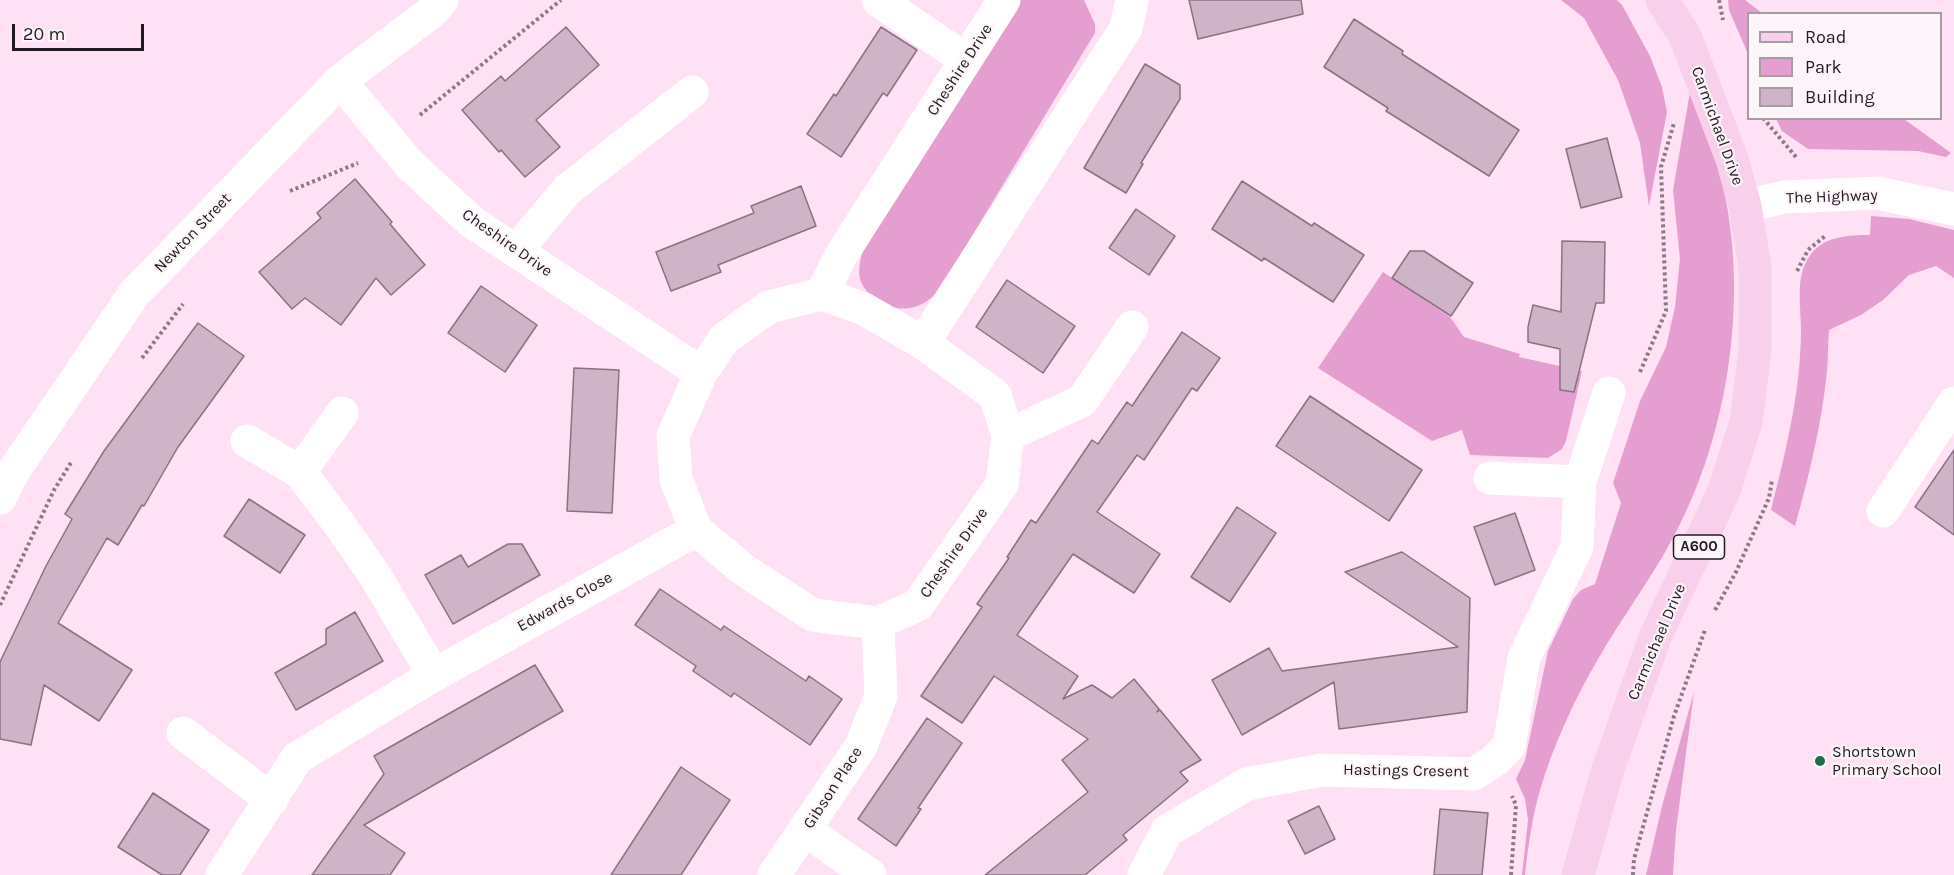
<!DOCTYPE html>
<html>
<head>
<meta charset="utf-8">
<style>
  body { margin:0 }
  #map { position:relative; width:1954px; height:875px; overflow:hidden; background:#fee1f4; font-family:Karla,sans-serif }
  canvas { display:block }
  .legend { position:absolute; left:1747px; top:12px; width:195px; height:108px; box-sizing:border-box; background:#fcf6fa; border:2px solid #a59da2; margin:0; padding:8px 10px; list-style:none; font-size:18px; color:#22181f }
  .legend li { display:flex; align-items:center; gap:12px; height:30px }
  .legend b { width:30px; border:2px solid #a59da2 }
  .scale { position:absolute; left:12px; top:24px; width:132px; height:27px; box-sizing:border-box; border:3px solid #22181f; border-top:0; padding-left:8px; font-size:18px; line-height:21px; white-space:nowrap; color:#22181f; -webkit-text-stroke:4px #fcf6fa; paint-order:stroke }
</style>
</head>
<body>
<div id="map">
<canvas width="1954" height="875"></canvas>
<ul class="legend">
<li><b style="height:8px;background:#f8d0ec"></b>Road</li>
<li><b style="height:16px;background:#e49ed0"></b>Park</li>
<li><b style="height:16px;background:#cfb3c6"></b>Building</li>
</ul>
<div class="scale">20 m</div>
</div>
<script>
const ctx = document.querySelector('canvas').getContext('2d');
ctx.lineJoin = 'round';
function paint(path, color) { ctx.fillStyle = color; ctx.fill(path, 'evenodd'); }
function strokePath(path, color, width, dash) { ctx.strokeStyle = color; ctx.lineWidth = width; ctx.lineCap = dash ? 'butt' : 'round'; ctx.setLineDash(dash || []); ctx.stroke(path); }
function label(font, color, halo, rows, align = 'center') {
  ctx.font = font + ' Karla,sans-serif'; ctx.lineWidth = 4.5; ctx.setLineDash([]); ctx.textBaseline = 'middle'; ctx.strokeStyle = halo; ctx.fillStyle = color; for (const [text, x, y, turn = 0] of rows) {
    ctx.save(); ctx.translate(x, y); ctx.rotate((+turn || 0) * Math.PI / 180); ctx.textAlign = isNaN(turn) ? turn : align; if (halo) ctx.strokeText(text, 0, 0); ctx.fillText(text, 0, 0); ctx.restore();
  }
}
paint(new Path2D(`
  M1020,0h64l11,24v9l-157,259c-8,7 -16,14 -28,16 -11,2 -21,-1 -30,-7 -23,-14 -24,-26 -17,-51z
  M1561,0h56l5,5 28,51 12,31 5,25 -18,94 -9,-63 -22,-63 -34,-62z
  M1728,0h17l17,13 -14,1v40l-19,-44z
  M1690,92c9,23 19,45 26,68 38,125 14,283 -52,394 -20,34 -43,66 -63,100 -25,42 -47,89 -61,136 -8,28 -12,57 -15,85h-3l6,-55 -3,-21 -9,-20 9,-19 23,-109 25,-52 8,-9 14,-6 26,-81 -8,-20 27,-82 26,-54 9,-40 5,-48 -7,-69z
  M1776,119h128l47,34 -5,4 -28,-6 -110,-2 -26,-18z
  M1871,216l38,3 45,11v48l-18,-12 -27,9 -26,25 -22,15 -32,15c-1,13 -1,27 -2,41 -5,52 -18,105 -32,155l-24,-16c15,-59 30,-120 30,-181 0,-23 -6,-52 8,-72 13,-21 39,-22 61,-22z
  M1383,272l67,45 14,20 56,17 -1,3 63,14 -16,70 -4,8 -14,9 -78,-3 -8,-25 -30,11 -114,-73z
  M1694,692l-18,138 -3,45h-27l16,-69z`), '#e49ed0');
const building = new Path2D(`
  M1189,0h112l2,14 -105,25z
  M1354,19l49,32 -1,3 117,76 -30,46 -103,-65 2,-3 -64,-41z
  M566,27l33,38 -63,55 24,27 -35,30 -24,-27 -2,2 -37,-42 39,-34 4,5z
  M881,27l36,23 -30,46 -4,-3 -42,64 -34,-23 27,-40 2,2z
  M1145,64l35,21v14l-39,64 2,1 -17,29 -42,-25z
  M1607,138l15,59 -41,11 -15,-59z
  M355,179l37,43 -2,2 35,41 -34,30 -15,-17 -35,47 -36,-27 -13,11 -33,-37 62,-54 -4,-5z
  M1242,181l70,45 2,-3 50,32 -31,47 -69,-44 -2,3 -50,-32z
  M801,186l15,40 -98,39 3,7 -50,19 -15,-39 98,-39 -3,-7z
  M1136,209l39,27 -26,39 -40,-27z
  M1562,241l43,1 -1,61h-8l-22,89 -14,-2v-41l-32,-7v-15l5,-22 28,7z
  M1410,251h14l49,32 -22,33 -59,-38z
  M1007,280l68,46 -32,47 -67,-46z
  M481,286l56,39 -32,47 -57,-39z
  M198,323l46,33 -66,91 -34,59 -2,-1 -24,40 -11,-7 -49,85 74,47 -33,51 -55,-36 -13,60 -31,-6v-77l46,-96 26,-47 -7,-5 39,-63z
  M1182,332l38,26 -23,33 -5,-3 -48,72 -7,-5 -40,57 63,42 -26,39 -61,-39 -56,81 61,41 -15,23 29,-14 20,13 22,-19 25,30 -2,3 3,-2 41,50 -21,12 8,9 -65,54 4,5 -42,35h-100l103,-83 -26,-32 26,-21 -94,-63 -32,47 -41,-27 61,-89 -5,-3 32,-46 -2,-1 24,-37 5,3 56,-83 6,4 29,-42 5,4z
  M574,368l45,2 -7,143 -45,-2z
  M1310,396l112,74 -33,51 -113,-75z
  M1954,450v85l-39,-28z
  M249,499l56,36 -25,38 -56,-37z
  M1237,507l39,26 -46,69 -39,-25z
  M1515,513l20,57 -40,15 -21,-58z
  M508,544h14l18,31 -87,49 -28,-49 36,-20 7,12z
  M1402,552l68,46 -3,114 -128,17 -5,-47 -92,53 -30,-55 57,-32 13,23 176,-24 -113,-75z
  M660,589l61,41 3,-4 82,55 3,-5 33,23 -32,46 -76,-52 -3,4 -38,-26 3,-5 -61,-41z
  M355,612l28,49 -87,49 -21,-37 51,-29v-15z
  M535,665l28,46 -199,114 41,28 -15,22h-78l72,-101 -10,-18z
  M927,718l35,25 -44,65 3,1 -25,37 -38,-27z
  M681,767l49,33 -18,27 -31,48h-70z
  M153,793l56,37 -29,45h-18l-44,-28z
  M1319,806l16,33 -30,15 -17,-33z
  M1440,809l48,4 -6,62h-48z`);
paint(building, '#cfb3c6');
strokePath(building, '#8b7183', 1.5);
strokePath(new Path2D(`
  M1719,0l4,20
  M420,115l141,-115
  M1763,118l33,39
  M290,191l68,-28
  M1797,271l11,-21 17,-14
  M142,358l41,-54
  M1640,372l26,-61 -5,-144 13,-44
  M0,605l54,-115 18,-29
  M1715,610l21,-38 33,-74 3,-18
  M1511,875l5,-70 -4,-9
  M1633,875l1,-16 40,-143 31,-86`), '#8c7986', 4, [3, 3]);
strokePath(new Path2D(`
  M878,0l88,60
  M340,81l69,83 63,58 229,151 -28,63 3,43 20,51 48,40 69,45 65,8 40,-18 84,-121 6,-49 -13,-40 -72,-52 -59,-34 -42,-15
  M1745,206l40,-9 92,-4 77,16
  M516,251l51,-61 125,-98
  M923,343l203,-315 6,-28
  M701,373l23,-34 45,-32 53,-13 18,-37 164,-257
  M1008,435l74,-34 50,-74
  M247,441l53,31 37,49 37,53 60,101
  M300,472l42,-59
  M1490,478l90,4
  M0,498l13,-26 121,-178 206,-213 94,-71 8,-10
  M1883,511l71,-108
  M183,733l89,67
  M805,830l65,45
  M222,875l75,-117 137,-83 262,-145
  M774,875l87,-129 20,-50 -3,-73
  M1144,875l23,-44 80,-47 75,-14 152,4 20,-13 15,-15 15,-88 53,-111 3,-65 29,-89`), '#fff', 33);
strokePath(new Path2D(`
  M1578,875l29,-103 49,-137 68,-144 22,-69 9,-72v-82l-10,-62 -13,-47 -47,-123 -23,-36`), '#f8d0ec', 33);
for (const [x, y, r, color] of [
  [1820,761,6,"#167349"]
]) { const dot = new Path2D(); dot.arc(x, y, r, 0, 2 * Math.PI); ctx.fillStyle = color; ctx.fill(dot); strokePath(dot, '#fcf6fa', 2); }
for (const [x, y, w] of [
  [1699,547,51]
]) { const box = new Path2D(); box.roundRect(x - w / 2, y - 12, w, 24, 4.5); ctx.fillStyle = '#fcf6fa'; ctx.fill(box); strokePath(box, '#22181f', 1.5); }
label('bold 15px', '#22181f', null, [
  ["A600",1699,547]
]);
label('16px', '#22181f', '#fcf6fa', [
  ["Cheshire Drive",960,70,-57],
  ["Carmichael Drive",1717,126,70],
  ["The Highway",1832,197,-2],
  ["Newton Street",193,233,-46],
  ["Cheshire Drive",507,243,35],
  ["Cheshire Drive",954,553,-55],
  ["Edwards Close",565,602,-29],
  ["Carmichael Drive",1657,642,-67],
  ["Hastings Cresent",1406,771,1],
  ["Gibson Place",833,788,-57]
]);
label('16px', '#22181f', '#fcf6fa', [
  ["Shortstown",1832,752],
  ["Primary School",1832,770]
], 'left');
</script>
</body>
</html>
